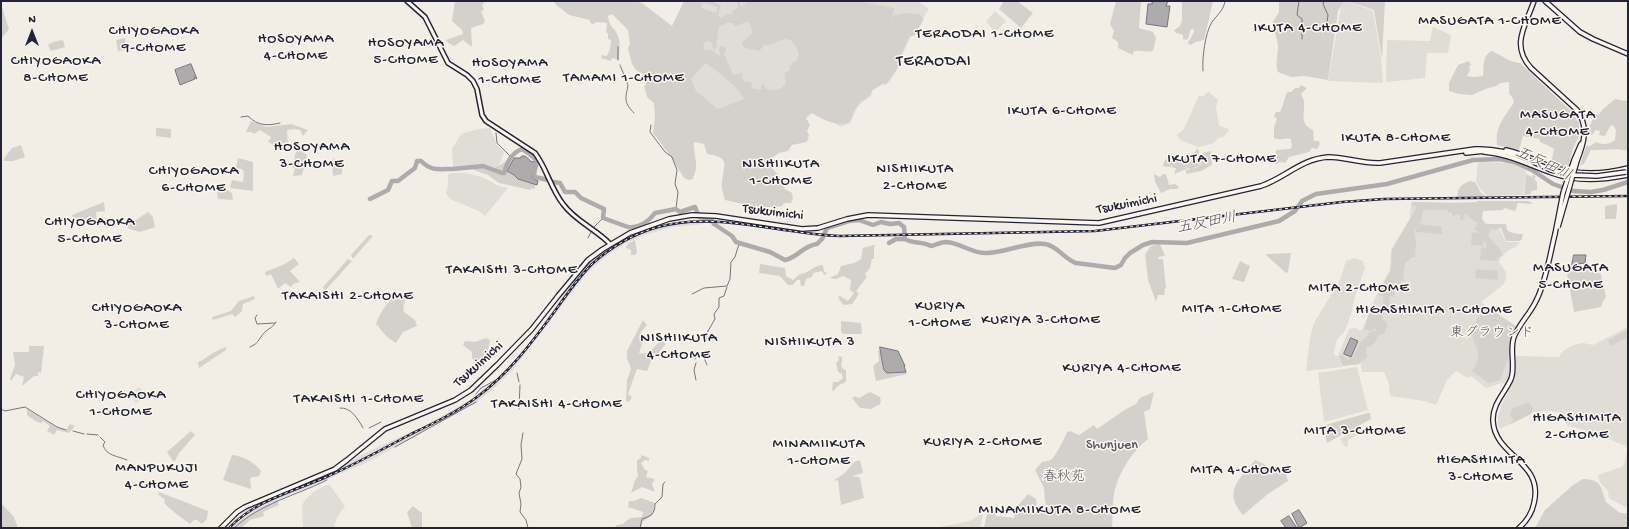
<!DOCTYPE html>
<html>
<head>
<meta charset="utf-8">
<style>
  body { margin:0 }
  #map { position:relative; width:1629px; height:529px; overflow:hidden; background:#f2eee5; font-family:"Gochi Hand",sans-serif }
  canvas { display:block }
  .frame { position:absolute; inset:0; border:2px solid #22223b; pointer-events:none }
  .north { position:absolute; left:12px; top:12px; width:40px; height:40px; -webkit-text-stroke:3px #fbf7ec; paint-order:stroke; rotate:0deg; font-size:11px; font-weight:700; line-height:16px; text-align:center; color:#22223b }
  .north::after { content:''; display:block; margin:auto; width:14px; height:18px; background:#22223b; clip-path:polygon(50% 0,100% 100%,50% 72%,0 100%) }
</style>
</head>
<body>
<div id="map">
<canvas width="1629" height="529"></canvas>
<div class="frame"></div>
<div class="north">N</div>
</div>
<script>
const ctx = document.querySelector('canvas').getContext('2d');
ctx.lineJoin = 'round';
function paint(path, color) { ctx.fillStyle = color; ctx.fill(path, 'evenodd'); }
function strokePath(path, color, width, dash) { ctx.strokeStyle = color; ctx.lineWidth = width; ctx.lineCap = dash ? 'butt' : 'round'; ctx.setLineDash(dash || []); ctx.stroke(path); }
function label(font, color, halo, rows, align = 'center') {
  ctx.font = font + ' "Gochi Hand","Klee One",sans-serif'; ctx.lineWidth = 3; ctx.setLineDash([]); ctx.textBaseline = 'middle'; ctx.strokeStyle = halo; ctx.fillStyle = color; for (const [text, x, y, turn = 0] of rows) {
    ctx.save(); ctx.translate(x, y); ctx.rotate((+turn || 0) * Math.PI / 180); ctx.textAlign = isNaN(turn) ? turn : align; if (halo) ctx.strokeText(text, 0, 0); ctx.fillText(text, 0, 0); ctx.restore();
  }
}
paint(new Path2D(`
  M687,1h233v2l9,6 -18,27 -13,27 2,2 -10,16 -4,4 -3,-1 -10,6 -2,6 -10,7 -4,5 -7,15 -9,4 -33,-20 -97,7 -19,-15 -20,-73z
  M1342,1h5l26,10 8,47 2,24 -2,1 -53,-2z
  M995,11l11,10 -10,11 -10,-10z
  M1433,27l18,8 -3,18h-21l-2,25 -39,4 1,-42 43,1z
  M1209,92l9,8 -2,7 3,19 10,3 -1,3 -5,5 -5,1 -4,5 -7,2 -9,2 -18,-7 -3,-5 7,-6 15,-34 4,2 2,-3z
  M490,128l7,17 7,7 -6,15 -5,2 -12,-5 -28,3 -1,-18 9,-15 17,-5z
  M1482,162l28,1 16,7 -3,25 -36,1 -8,-9 -3,-6 2,-18z
  M450,173h15l17,4 17,9 9,2 -23,28 -6,-5 -29,-12 -4,-6 2,-8v-10z
  M1411,202l65,1 8,20 11,2 5,5 6,12h14l-3,4 -8,4 -8,7 -2,5 7,10v7l-3,6 -22,17 36,25 -6,14 -1,30 -4,13 -5,-1 -15,5 -15,-12 -3,2 -12,-7 -9,9 -11,25 -12,-4 -34,-5 -1,-12 -5,-12h-22l-1,-8 -19,2 -4,-10 11,-27 7,-1 4,3 3,-3 12,-30 15,-28 1,-20 19,-32z
  M704,220v4l-32,3 -27,8 -19,8 -21,14 -19,17 -74,97 -21,20 -17,13 -108,59 -91,38 -25,14 -15,13h-9l13,-13 19,-12 82,-35 21,-13 63,-29 52,-29 18,-14 26,-27 55,-76 21,-22 25,-17 37,-16z
  M1355,258l8,3 2,7 -10,28 -3,15 -7,20 -8,9 -3,12v3l4,1 4,11 -36,4 4,-33 4,-15 26,-43 6,-19z
  M1628,327v181h-1l-18,-10 -1,-7 -8,-9 -2,-7 24,-8 2,-3 4,-17 -19,-8v-3l-41,-10 -7,-9v-5l-15,-1 -12,1 -34,17 -2,-4v-8l4,-13 13,-26 1,-22 43,1 4,-6 10,-6 10,-2 10,2z
  M1357,367l11,43 -44,12 -6,-49z
  M139,387l7,8 -10,8 -6,-9z
  M1357,430l2,4 -11,6v6l-3,1 -5,-8z
  M329,484l16,22 -8,11 -3,11h-31l-1,-23 4,-6 7,-7z
  M981,514l2,1 -3,13h-45l35,-7z`), '#e0dcd6');
paint(new Path2D(`
  M455,1h30l-3,5 2,4 -3,1 4,10 -2,3 -12,4 1,19 -9,-7 -9,6 -7,-4 -1,-2 17,-6 -1,-4 -10,-9z
  M555,1h78l9,2 30,23 12,-25h25l12,4 -3,10 3,3 6,-4 4,1 3,-5 4,-2 -1,-6 3,-1 1,6 7,-6h109l37,7 -2,14 2,-7 12,-2 13,1 5,5 -9,16 -6,2 -11,27 1,2 -13,18 -2,-1 -12,7 -2,5 -10,7 -6,9 -4,11c-13,5 -27,-2 -38,-9l-6,5 4,7 -3,6 2,4 -2,7 -15,3 -4,6 -9,2 -7,5 1,11 6,7 6,13 7,4 1,5 -2,5h-7l-2,3c-19,4 -38,-2 -57,-6 -1,-5 -4,-11 -3,-16 1,-20 10,-26 -15,-30l-3,-10 -10,-2c-1,9 3,18 2,27 -1,4 -3,7 -3,10l-4,1 -5,-2 -15,-24 -16,-21 2,-16 -1,-14 -7,-6 -3,-11 2,-1 -3,-11 -7,-4 -4,-6 -4,-15 2,-5 -2,-14 -16,-16 -4,2c1,11 7,12 10,20 3,7 1,16 1,24l-7,-2 -1,3 -10,-3 1,-3 5,1 3,-7 1,-9 -3,-1v-5l-2,-2 1,-9 -11,-1 -2,2 -4,-1v-3l-21,-5 -14,-11zM703,2l15,5 -2,6 -15,-5zM749,21l4,12 -11,9v3l4,3 13,3 7,-7 1,2c17,-7 24,-14 32,8l-3,7 -3,1 -1,3h-2v5l-6,3 2,10c-6,9 -12,7 -20,6l-3,-6 -3,7 -9,-2 2,-4 -4,-3 -5,1 -2,-4 1,-5 -10,2 -9,-21 2,-4 -1,-3 -4,-1 -2,3 1,6h-2l-7,-5h-6l-2,-6 5,-3 3,1 3,8 4,-4h-2l3,-19 8,-4h6l2,3zM705,63c9,5 37,27 39,36l-26,10 -22,-18 -5,-12z
  M1004,1h13l16,12 -12,15 -22,-19z
  M1116,1h25l-2,27 14,4 3,6 -3,13c-7,2 -15,-2 -20,1v3l-15,-7v-6l-6,-4 2,-7 -4,-7z
  M1182,1h31l-9,39 -9,2 -4,3 -3,-1c0,-5 7,-9 6,-15l-4,1 -1,7 -3,3 -3,-1v-4l-7,-2 -2,-3 6,-4 2,-6z
  M1279,1h65l-6,10 -10,69 -24,-4 -13,1 -13,-5c-3,-9 0,-17 0,-26 -1,-9 -4,-15 -6,-23l7,-11z
  M1347,1h38l-3,58 -8,-49z
  M1,4l8,25 -8,10z
  M125,38l2,12 -9,1 -2,-11z
  M63,40l2,7 -14,4 -3,-6 5,-3z
  M1491,51c10,3 18,12 29,12l52,49 7,11v13l-6,12 -5,20 -17,-4 3,-15 -3,-2 -11,-5 -1,-6v3l-16,-3 -4,14 -22,-5c-2,-21 8,-27 17,-43l-2,-5 -3,-3v-12l-9,1 -4,3 -8,2 -16,7 -13,-1 -10,-3v-8l9,-18 11,-4 2,4 -2,2 1,3 -3,6 6,1 10,-1c1,-10 -1,-19 8,-25z
  M1301,85l6,3 -6,6c1,3 3,5 3,8 1,12 -5,22 9,28l1,11h5l1,3 -3,5 -5,-1 -3,4 -20,5 -4,6 -5,-1 -3,2 -2,-2 1,-12 14,-1 2,-2 -1,-8c-6,-2 -11,2 -17,-1v-11l3,-8 -3,-3 2,-4h4l1,-2 6,-18h4l4,-4h4z
  M1615,99l11,2 2,-1v49l-3,2c-5,-4 -25,0 -34,-1l-7,14 -4,2 6,-20h4l6,-4c6,3 13,3 19,-2l1,-10 -3,-5 -3,1 -5,10 -6,-1 1,-4 -4,-1 -4,5h-2l-2,-6 8,-15 3,1 3,-5z
  M251,121l16,6 24,-3 17,6 -5,6 -3,-6 -6,-1 -7,1 1,15 -12,1 -8,-4 3,-5 -11,-7 -6,4 -3,-2h-5z
  M156,128l15,1v9l-15,-2z
  M21,145l4,12 -12,4h-9v-3l8,-10z
  M297,148l10,7 -5,20 -9,1 2,-8 -3,-1z
  M1198,148l3,15 -2,3 -8,3c11,-2 13,-6 11,-16l9,-2 1,14 -11,6 -15,3v-4l4,-1 -1,-1 -15,6 2,-6 -13,-2 1,-4 3,-4 5,3 7,-2 2,2 3,-3c9,1 9,-5 14,-10z
  M333,157l9,9v8l-9,2 -1,-18 5,9 1,-1z
  M238,158l15,4v29l-23,-3 2,-8 11,2 1,-10 -2,-3 -6,-1z
  M508,158l3,1 -4,12 15,10 13,3v5l-3,-1 -2,2 -31,-7 -11,-8 -17,-6v-3l10,-1 12,4 12,-7z
  M1154,174l6,3 3,-3h3l3,11 6,-1 4,3 -2,2h-7l-9,4 -6,-11z
  M1526,174l6,3 1,-3 3,3 -2,2 3,3v8l-6,1v3l-7,1z
  M1470,181l5,1 6,11 5,4 -28,1c-2,-10 4,-14 12,-17z
  M228,190l4,3 1,7 -15,-1 -1,-8z
  M1477,201h52l4,3 -15,-1 -3,8 -11,-3 -1,2 -20,1 -1,7 3,6h21l1,6c6,4 11,4 16,4l-1,5 -2,2h-14l-5,-13 -10,2 -3,4c3,9 12,12 15,21l-6,3v3l-17,-1 1,-13 5,1v-6h-2v-7l-1,11 -12,-1 1,-13 10,1 -8,-3 4,-7 -10,-6 -2,-4 -2,2 1,4 -5,1v-5l-4,-1 -3,4 -1,-5 -4,-1v-2h-25l-2,13 -3,1 24,3v7l-26,-2 -1,-2 2,-4 -3,3 2,14 -1,14h-3l-7,6 -1,8 -1,1 1,9h-3l-1,10h-5l-1,6 -4,-1 -1,11 -7,1v9l1,4h3l2,7h-2l-2,6h-4c-4,5 -6,14 -14,13v6l2,3 -5,5h-2l-2,3 -16,2 -4,-10 3,-1 5,4 5,-1 8,-15 9,-9v-2l7,-1v-3l-6,3 -6,-2 7,-21 7,2v4l5,-11v-7l-5,-1v-3l13,-22 1,-20 24,-41v-3l-4,-1v-3l42,1 21,-1 2,1z
  M104,202l1,9 -9,1 1,8 -23,1 -2,-6z
  M1617,204v5l-1,10h-11v-13z
  M148,212l5,5 2,10 -15,5 -11,-3 -2,-3z
  M369,235l4,1 -20,23 -2,-4z
  M635,240l2,12 -2,3h-4v-5l-5,-2c1,-5 5,-6 9,-8z
  M1160,244l5,12 -7,1v2h5l3,29 -2,2h1l-1,5h-6l-2,7 -8,-22 -3,-26 6,-8z
  M874,245l2,1 -2,1v12h-2l-2,9 -5,6 2,3c-4,5 -7,9 -11,14l3,3 -7,10 -8,1 -3,-3 -3,-5 2,-1 8,5 6,-8 -4,-3 1,-10 -8,-4 -7,3 -7,-1 9,-4 3,-8 13,-3 7,-4 2,-11z
  M1291,253l-3,19 -2,1 -20,-18 1,-1z
  M294,258l5,6 -9,7 10,11 -7,2 -2,3 -6,-4 -7,6 -7,-15 -5,2 -1,-4 20,-8z
  M348,259l4,2 -28,31 -1,-5z
  M1240,261l10,5 -6,16 -12,-3z
  M760,264l25,4 1,8 7,4 7,-6c9,0 13,-9 23,-9l1,6 3,3 -3,1 -2,-4 -9,2 -1,4 -6,2 -2,7h-3l-1,-6h-3l-4,5h-5l-8,-9 -21,-3z
  M1593,266l2,5 6,3 5,23 -3,4 -2,6 -27,5 -7,-38 6,-5z
  M1476,269l22,2 -1,9 -22,-2z
  M405,293c2,6 -3,12 -1,19l11,8 2,6 -14,6 -7,11 -9,-6 -11,-13c5,-13 14,-29 29,-31z
  M254,296l1,3 -12,5 -1,7 -7,6 -3,-3 -19,6 -1,-3 19,-6 8,-10z
  M1488,308l29,19 -6,12 -3,19 -8,22 -11,3 -17,-12c13,-20 2,-22 -1,-41l7,-12z
  M643,320l4,5 -6,7 -1,3 3,1v5l-4,12c9,3 16,-7 22,-13l5,4 -15,17 -4,10 -10,-2 -9,25 4,3 -3,5 -3,-1 1,-21 4,-11 -4,-11v-7z
  M841,321l20,2 1,11h-19l-2,-2z
  M1628,330v7l-18,9 -2,-6z
  M486,338l4,2 -2,10 -11,15 -5,-7v-6l-9,-7 2,-4 10,1z
  M29,346h15l-3,27 -3,-1v4h-4l-12,10 2,-9 -8,-3 -5,7 -1,-2 5,-14 -2,-13h16z
  M226,347v3l-27,18 -1,-6c6,-2 7,-4 12,-7 4,-3 11,-6 16,-8z
  M881,349l3,21 3,3 19,-2 1,3 -31,7 -3,-15 6,-5 -1,-10z
  M838,356l4,1v6l-1,1 1,4 4,2v12l-7,3 -6,6 -1,-1 1,-8h5l5,-4 -1,-4 -4,-2 -2,-9 3,-3z
  M870,392l10,5 1,4 -1,3 -9,5 -11,-1 -8,-10 3,-2 4,2z
  M1154,392l-4,17 -6,3 4,27c-16,13 -30,34 -34,55 -2,11 -1,23 -2,34h-128l4,-19 7,2 1,5 18,2 1,-9 13,-15 8,5 2,12 10,-4 -3,-5 -1,-14 -9,-18 7,-8c3,-1 7,-1 9,-2 4,-3 15,-24 16,-28l3,-1 9,4 15,-10 3,4 29,-20 10,-5 4,-6z
  M1528,402l5,6 -2,6 -20,10 -1,-1 4,-2 -4,-6 2,-6z
  M27,409l29,18 10,3 4,-6 5,2 -6,7 -12,-3 -3,5 -7,-4 3,-5 -7,-5 -1,2c-5,0 -11,-5 -15,-8z
  M1368,413h2l1,6 -44,24 -2,-9v-9z
  M191,431l4,4 -16,18 -4,8h-2l-6,-9z
  M232,455c11,1 22,7 29,16l-2,5 -9,2 1,11 -28,-9z
  M641,455l8,3v3l-4,-1 -4,3 4,7 3,1 -2,6 9,2 -3,5 3,8 -13,-5 -11,6 4,-13 3,-4 -1,-6v-10l4,-2z
  M860,460l3,13 -11,3 6,1 2,1 4,20 -23,7 -3,-25 -5,1 12,-8 9,-11z
  M1255,460l15,7h14l4,14 -20,13 -25,21c-21,-24 -3,-36 12,-55z
  M1583,479c19,0 18,9 23,23l14,11h8v15h-93l10,-18 28,-25z
  M159,492l49,19 -1,8 -5,5 -5,-4h-3l-4,4c-6,-5 -23,-16 -26,-22l1,-2 -7,-6z
  M641,498l14,5 -2,12 -11,7 -1,6h-27l3,-3 6,-1 7,-6 12,-1 1,-5 -15,-5 1,-6h5z
  M277,500l2,5 -16,7 1,4 -14,4 -9,8h-6l15,-13z
  M1,505h2l11,12 4,11h-17z
  M413,506l9,7v15h-10l-5,-16z`), '#d4d1cc');
const water = new Path2D(`
  M1152,1h16l-2,5h4l-3,21 -21,-3 2,-20h4z
  M191,64l6,15 -3,-2 1,2 -15,6 -5,-15z
  M522,156h3l7,6 2,-1 1,2 -3,13 2,3 4,2 -1,4 -19,-6 -4,-4 -7,-4 7,-13h6z
  M1574,255h12l-1,8 -13,2z
  M1351,338l7,3 -7,16 -7,-3z
  M880,347l18,4 7,15h-1l2,6 -19,1 -3,-3z
  M1299,510l8,13 -8,5 -7,-14z
  M1289,516l8,12h-11l-5,-7z`);
paint(water, '#aeabad');
strokePath(water, '#76747f', 1);
strokePath(new Path2D(`
  M1299,1l-2,14 5,4v20
  M1324,1l-1,3 5,11 -2,14
  M618,47v13
  M620,65c1,3 8,19 8,21 -3,13 -4,17 6,27
  M1203,71c-1,-13 2,-38 9,-49 5,-7 12,-12 13,-21
  M241,117l7,-1c10,10 19,10 32,7
  M651,125l-1,7 15,20 7,5 5,13 -2,14 3,8 -2,17
  M496,133l1,10 14,14
  M588,238l5,-10 10,-10
  M575,281v-2l20,-22
  M692,294l12,-6 23,-2 3,-7 1,-17 4,-5 4,-13
  M257,315l-2,3 2,6 18,-1
  M708,331l7,-12 -1,-5 5,-7v-9l5,-2 3,-9
  M706,342l2,-11
  M250,347c10,-4 9,-10 16,-16 4,-3 7,-4 10,-9
  M695,359l2,-6h5l5,12
  M696,363l-2,7 2,10
  M517,373l2,9
  M476,394l5,-6 15,-8 10,-9
  M340,408c11,-1 18,11 23,20
  M1,409l4,2 20,-4 32,20 9,3
  M519,409l1,-24
  M369,428l12,-6
  M73,431l11,3
  M523,433l-2,12 1,14 -6,15 4,5 1,8 -2,6 2,11 -1,8 6,8 2,8
  M87,434l11,1
  M100,437l5,5 -2,3c3,11 15,11 24,15
  M395,447l81,-45
  M234,528c27,-25 61,-32 93,-48
  M640,528l2,-9c9,-3 13,-5 13,-15l7,-7 1,-13 2,-2`), '#76747f', 1);
strokePath(new Path2D(`
  M453,169l30,-3 19,7h2c3,-10 7,-20 18,-24l9,6 6,6 -3,13 1,3 13,3
  M553,182l7,1 5,9h10l6,6 23,11 -1,9 25,9c11,2 21,-6 27,-14l21,-4 4,3 15,-5 4,10 12,2 3,5 18,12 4,6 34,10 15,8c14,-3 17,-14 32,-16l5,-5 5,-11 22,-7 10,-1 14,5 8,-3 9,2 9,-1 5,4 1,12c7,5 17,2 26,7 5,-1 10,-4 15,-4 15,1 27,12 41,11 18,0 41,-12 58,-9 13,2 19,15 31,19l39,5 6,-3 4,-7 5,-5 13,-8 9,-3 35,1 92,-22 16,-10 7,-10 14,-7 71,-10 86,-24 27,-1 14,3 18,8 21,14 20,7 18,1 12,-2 25,-8
  M370,199l18,-9 4,-9h6l9,-7 8,-6 2,-7h4c10,10 17,8 30,8
  M889,243l7,-4h9`), '#aeabad', 4.5);
const secondary = new Path2D(`
  M407,1l18,16 23,46 19,12 6,6 4,8 5,26 4,6 49,32c12,16 16,36 28,51 12,17 33,25 47,40`);
const primary = new Path2D(`
  M1534,1c-8,24 -24,44 -3,67l46,42c12,17 7,33 0,51
  M1545,1l35,31 13,7 35,15
  M1506,150c15,3 29,10 43,16 26,9 53,9 79,2
  M1484,152c25,2 45,13 68,21 24,9 51,7 76,2
  M1466,153l19,-2
  M1574,160l7,-16
  M221,528l16,-16 8,-5 90,-38 12,-9 38,-31 70,-29 16,-10 26,-25 35,-36 26,-33 30,-36 15,-11 27,-16 39,-14 23,-4 24,1 86,13 16,-1 29,-9 21,-4 231,8 162,-37c24,-8 40,-27 67,-29 18,0 34,7 52,6l95,-14c20,-1 35,4 54,11
  M1519,528c8,-7 13,-15 15,-25 10,-42 -39,-46 -41,-82 -1,-17 12,-28 18,-42 5,-13 -2,-29 3,-42 5,-13 16,-23 22,-36 10,-19 14,-47 19,-67`);
strokePath(secondary, '#22223b', 6);
strokePath(primary, '#22223b', 6);
strokePath(secondary, '#fbf7ec', 3);
strokePath(primary, '#fbf7ec', 3.5);
const rail = new Path2D(`
  M229,528c26,-27 62,-36 95,-50 30,-13 59,-29 87,-44 23,-11 46,-22 66,-37 31,-23 53,-52 75,-82 13,-18 25,-36 40,-51 19,-17 41,-30 66,-37 55,-16 124,7 182,9l255,-5 247,-29 42,-3 244,-3`);
strokePath(rail, '#22223b', 2.5);
strokePath(rail, '#fbf7ec', 1, [3]);
const primaryBridge = new Path2D(`
  M1529,160l22,10 18,4
  M1573,175l24,1 29,-4
  M1558,227l19,-66
  M1555,234l8,-41 11,-33`);
strokePath(primaryBridge, '#22223b', 6, []);
strokePath(primaryBridge, '#fbf7ec', 3.5);
label('14px', '#22223b', '#fbf7ec', [
  ["Tsukuimichi",1127,205,-11],
  ["Tsukuimichi",773,213,7],
  ["Tsukuimichi",479,365,-42]
]);
label('14px', '#575766', '#fbf7ec', [
  ["東グラウンド",1492,334],
  ["Shunjuen",1112,446],
  ["春秋苑",1064,478]
]);
ctx.letterSpacing = '1px';
label('15px', '#22223b', '#fbf7ec', [
  ["MASUGATA 1-CHOME",1490,22],
  ["IKUTA 4-CHOME",1308,29],
  ["CHIYOGAOKA",154,32],
  ["9-CHOME",154,49],
  ["TERAODAI 1-CHOME",985,35],
  ["HOSOYAMA",296,40],
  ["4-CHOME",296,57],
  ["HOSOYAMA",406,44],
  ["5-CHOME",406,61],
  ["CHIYOGAOKA",56,62],
  ["8-CHOME",56,79],
  ["HOSOYAMA",510,64],
  ["1-CHOME",510,81],
  ["TAMAMI 1-CHOME",624,79],
  ["IKUTA 6-CHOME",1062,112],
  ["MASUGATA",1558,116],
  ["4-CHOME",1558,133],
  ["IKUTA 8-CHOME",1396,139],
  ["HOSOYAMA",312,148],
  ["3-CHOME",312,165],
  ["IKUTA 7-CHOME",1222,160],
  ["NISHIIKUTA",781,165],
  ["1-CHOME",781,182],
  ["NISHIIKUTA",915,170],
  ["2-CHOME",915,187],
  ["CHIYOGAOKA",194,172],
  ["6-CHOME",194,189],
  ["CHIYOGAOKA",90,223],
  ["5-CHOME",90,240],
  ["MASUGATA",1571,269],
  ["5-CHOME",1571,286],
  ["TAKAISHI 3-CHOME",512,271],
  ["MITA 2-CHOME",1359,289],
  ["TAKAISHI 2-CHOME",348,297],
  ["KURIYA",940,307],
  ["1-CHOME",940,324],
  ["CHIYOGAOKA",137,309],
  ["3-CHOME",137,326],
  ["MITA 1-CHOME",1232,310],
  ["HIGASHIMITA 1-CHOME",1434,311],
  ["KURIYA 3-CHOME",1041,321],
  ["NISHIIKUTA",679,339],
  ["4-CHOME",679,356],
  ["NISHIIKUTA 3",810,343],
  ["KURIYA 4-CHOME",1122,369],
  ["CHIYOGAOKA",121,396],
  ["1-CHOME",121,413],
  ["TAKAISHI 1-CHOME",359,400],
  ["TAKAISHI 4-CHOME",557,405],
  ["HIGASHIMITA",1577,419],
  ["2-CHOME",1577,436],
  ["MITA 3-CHOME",1355,432],
  ["KURIYA 2-CHOME",983,443],
  ["MINAMIIKUTA",819,445],
  ["1-CHOME",819,462],
  ["HIGASHIMITA",1481,461],
  ["3-CHOME",1481,478],
  ["MANPUKUJI",157,469],
  ["4-CHOME",157,486],
  ["MITA 4-CHOME",1241,471],
  ["MINAMIIKUTA 8-CHOME",1060,511]
]);
ctx.letterSpacing = '0px';
label('italic 15px', '#535263', '#fbf7ec', [
  ["五反田川",1543,165,25],
  ["五反田川",1207,224,-11]
]);
ctx.letterSpacing = '1px';
label('16px', '#22223b', '#fbf7ec', [
  ["TERAODAI",934,63]
]);
ctx.letterSpacing = '0px';
</script>
</body>
</html>
